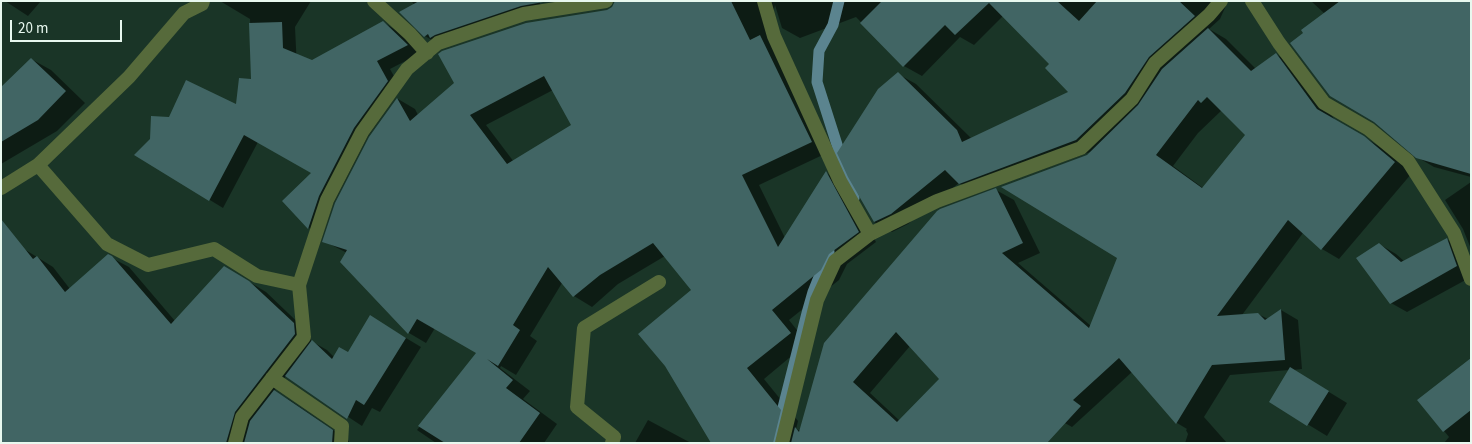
<!DOCTYPE html>
<html>
<head>
<meta charset="utf-8">
<style>
  body { margin:0 }
  #map { position:relative; width:1472px; height:444px; overflow:hidden; background:#1a3527; font-family:"Source Sans 3",sans-serif }
  canvas { display:block }
  .frame { position:absolute; inset:0; border:2px solid #e8f8ef; pointer-events:none }
  .scale { position:absolute; left:10px; top:20px; width:112px; height:22px; box-sizing:border-box; border:2px solid #e8f8ef; border-top:0; padding-left:6px; font-size:15px; line-height:18px; white-space:nowrap; color:#e8f8ef; -webkit-text-stroke:4px #1a3527; paint-order:stroke }
</style>
</head>
<body>
<div id="map">
<canvas width="1472" height="444"></canvas>
<div class="frame"></div>
<div class="scale">20 m</div>
</div>
<script>
const ctx = document.querySelector('canvas').getContext('2d');
ctx.lineJoin = 'round';
function paint(path, color) { ctx.fillStyle = color; ctx.fill(path, 'evenodd'); }
function strokePath(path, color, width, dash) { ctx.strokeStyle = color; ctx.lineWidth = width; ctx.lineCap = dash ? 'butt' : 'round'; ctx.setLineDash(dash || []); ctx.stroke(path); }
paint(new Path2D(`
  M5,1h36l-13,15z
  M220,1h91l-16,26 2,41 2,1 84,-47 14,9 24,22 -31,16 11,20 -33,47 -35,68 -11,31 -13,-7 -25,-27 29,-28 -55,-31 -35,66 -87,-53 34,-36 67,-13 15,-26 -2,-61z
  M411,1h128l5,12 -104,32 -15,-9 -10,-31z
  M624,1h604l-8,18 -11,10 17,10 30,30 20,-15 17,11 42,55 47,28 30,25 -73,86 -17,-10 -19,-16 -61,82 16,-1 10,5 13,-9 17,10 4,49 -9,1 54,33 -20,33 -56,-34 18,-32 -59,5 -26,42 23,26h-42l3,-9 -2,-4 1,-1 -10,-6 -45,-51 -60,55 -18,-10 -25,26h-316l-20,-153 -28,-34 -47,28 -26,23 -18,-11 -12,-13 -32,53 7,5 -21,34 -15,-9 -1,2 30,23 -7,8 34,25 -13,19h-108l-19,-13 61,-77 -43,-25 -9,15 -17,-10 -67,-71 5,-9 -23,-12 74,-142 17,10 3,6zM775,5l7,23 18,10 56,-21 48,49 18,10 38,-39 14,8 29,-29 55,56 12,21 -98,46 -56,-55 -18,-10 -24,148 18,10 16,-8 51,-41 18,10 116,-42 -6,5 32,102 -28,68 -73,-63 22,-10 -26,-53 -18,-10 -195,241 -5,-2 2,-8 -34,-42 43,-36 -18,-23 50,-40 8,-16 29,-22 -33,-59 -17,-10 -41,65 -26,-53 70,-33 -47,-107 -9,-31zM553,90l20,35 -59,37 -28,-37zM1222,110l25,25 -44,53 -30,-22 25,-33zM910,346l31,33 -41,42 -30,-28z
  M1311,1h160v176l-37,-10 -17,-10 -113,-124 21,-19z
  M31,59l20,11 34,33 -28,28 -56,33v-76z
  M1471,182v67l-8,-20 -18,-29z
  M1446,239l17,10 8,28 -64,35 -16,-9 -12,-59 17,10 8,7z
  M24,249l29,18 17,22 38,-33 21,11 46,54 66,-44 25,15 44,42 1,7 16,9 7,7 14,-3 38,-28 35,21 -41,65 -8,-4 -10,18 -76,-50 -12,15 17,10 58,40v2h-348z
  M1471,359v84h-27l5,-6 -30,-37z
  M648,420l43,23h-56z`), '#0007');
strokePath(new Path2D(`
  M839,1l-6,24 -14,26 -2,31 37,116
  M774,443l33,-130 6,-21 16,-40`), '#5b848f', 11);
paint(new Path2D(`
  M419,1h130l-28,5 -86,29 -5,3 -2,-4 -4,3 -25,-25z
  M615,1h116l19,39 10,-5 52,107 -70,33 36,72 48,-76 33,61 -30,22 -8,16 -49,40 19,23 -44,35 34,42 -8,33h-62l-46,-77 -27,-32 53,-44 -38,-47 -53,32 -27,22 -25,-30 -35,58 7,5 -22,36 -11,-7 26,21 -7,8 34,25 -21,30h-74l-27,-17 58,-73 -59,-34 -9,15 -68,-72 7,-12 -25,-8 13,-39 34,-66 28,-39 13,23 44,-38 -16,-29 4,-3 84,-28 81,-13 5,-3zM544,76l27,49 -64,39 -37,-49z
  M882,1h175l22,20 18,-20h82l16,15 -46,41 -24,36 -49,47 -117,44 -14,-14 -54,44 -17,8 -26,-45 -11,-24 41,-64 20,-17 59,58 5,12 106,-50 -23,-24 4,-4 -60,-61 -34,32 -10,-10 -42,42 -43,-44z
  M1340,1h131v173l-55,-16 -42,-36 -44,-26 -40,-53 13,-10 -2,-3z
  M383,21l25,24 -31,16 11,20 -34,47 -35,68 -11,33 -26,-28 29,-28 -67,-38 -35,66 -75,-46 16,-16 1,-23 18,1 17,-37 50,24 3,-26 12,1 -2,-56 33,-1 1,26 29,12z
  M1208,28l43,43 25,-18 41,56 47,27 31,26 -74,88 -33,-30 -71,96 41,-3 7,7 16,-11 4,51 -73,5 -36,59 -57,-66 -46,42 8,6 -34,37h-256l4,-16 4,5 25,-89 113,-132 3,-2 56,-21 27,55 -21,10 87,75 28,-70 -116,-71 86,-32 51,-50 24,-36zM1207,97l38,38 -43,53 -46,-33 42,-55 3,3zM896,332l43,47 -42,43 -44,-40z
  M31,58l35,33 -28,29 -37,22v-55z
  M1,219l32,40 4,-3 28,36 43,-38 4,2 59,68 53,-58 25,15 45,42 1,11 -60,78 -9,31h-225z
  M1447,238l10,28 -67,38 -34,-46 23,-15 22,19z
  M370,315l36,23 -38,61 -4,6 -8,-5 -9,19 -62,-43 27,-36 20,19 7,-12 9,5z
  M1471,358v52l-28,22 -26,-32z
  M1290,367l39,24 -22,35 -38,-24z
  M274,390l59,40 -1,13h-88l6,-22z`), '#416564');
strokePath(new Path2D(`
  M374,1l36,33 17,19
  M764,1l10,35 66,145 30,53 -35,27 -18,39 -35,143
  M1252,1l27,42 45,60 45,26 39,32 46,72 17,46
  M38,165l69,79 41,21 66,-16 43,27 42,9
  M1,188l37,-23 91,-88 55,-64 18,-9 1,-3
  M870,234l67,-33 144,-53 51,-49 23,-36 54,-48 12,-14
  M272,378l70,48 -1,17
  M235,443l7,-26 62,-80 -5,-52 28,-85 35,-68 45,-63 31,-26 86,-29 82,-13
  M612,443l2,-6 -37,-30 7,-79 75,-46`), '#566a3b', 14);
</script>
</body>
</html>
